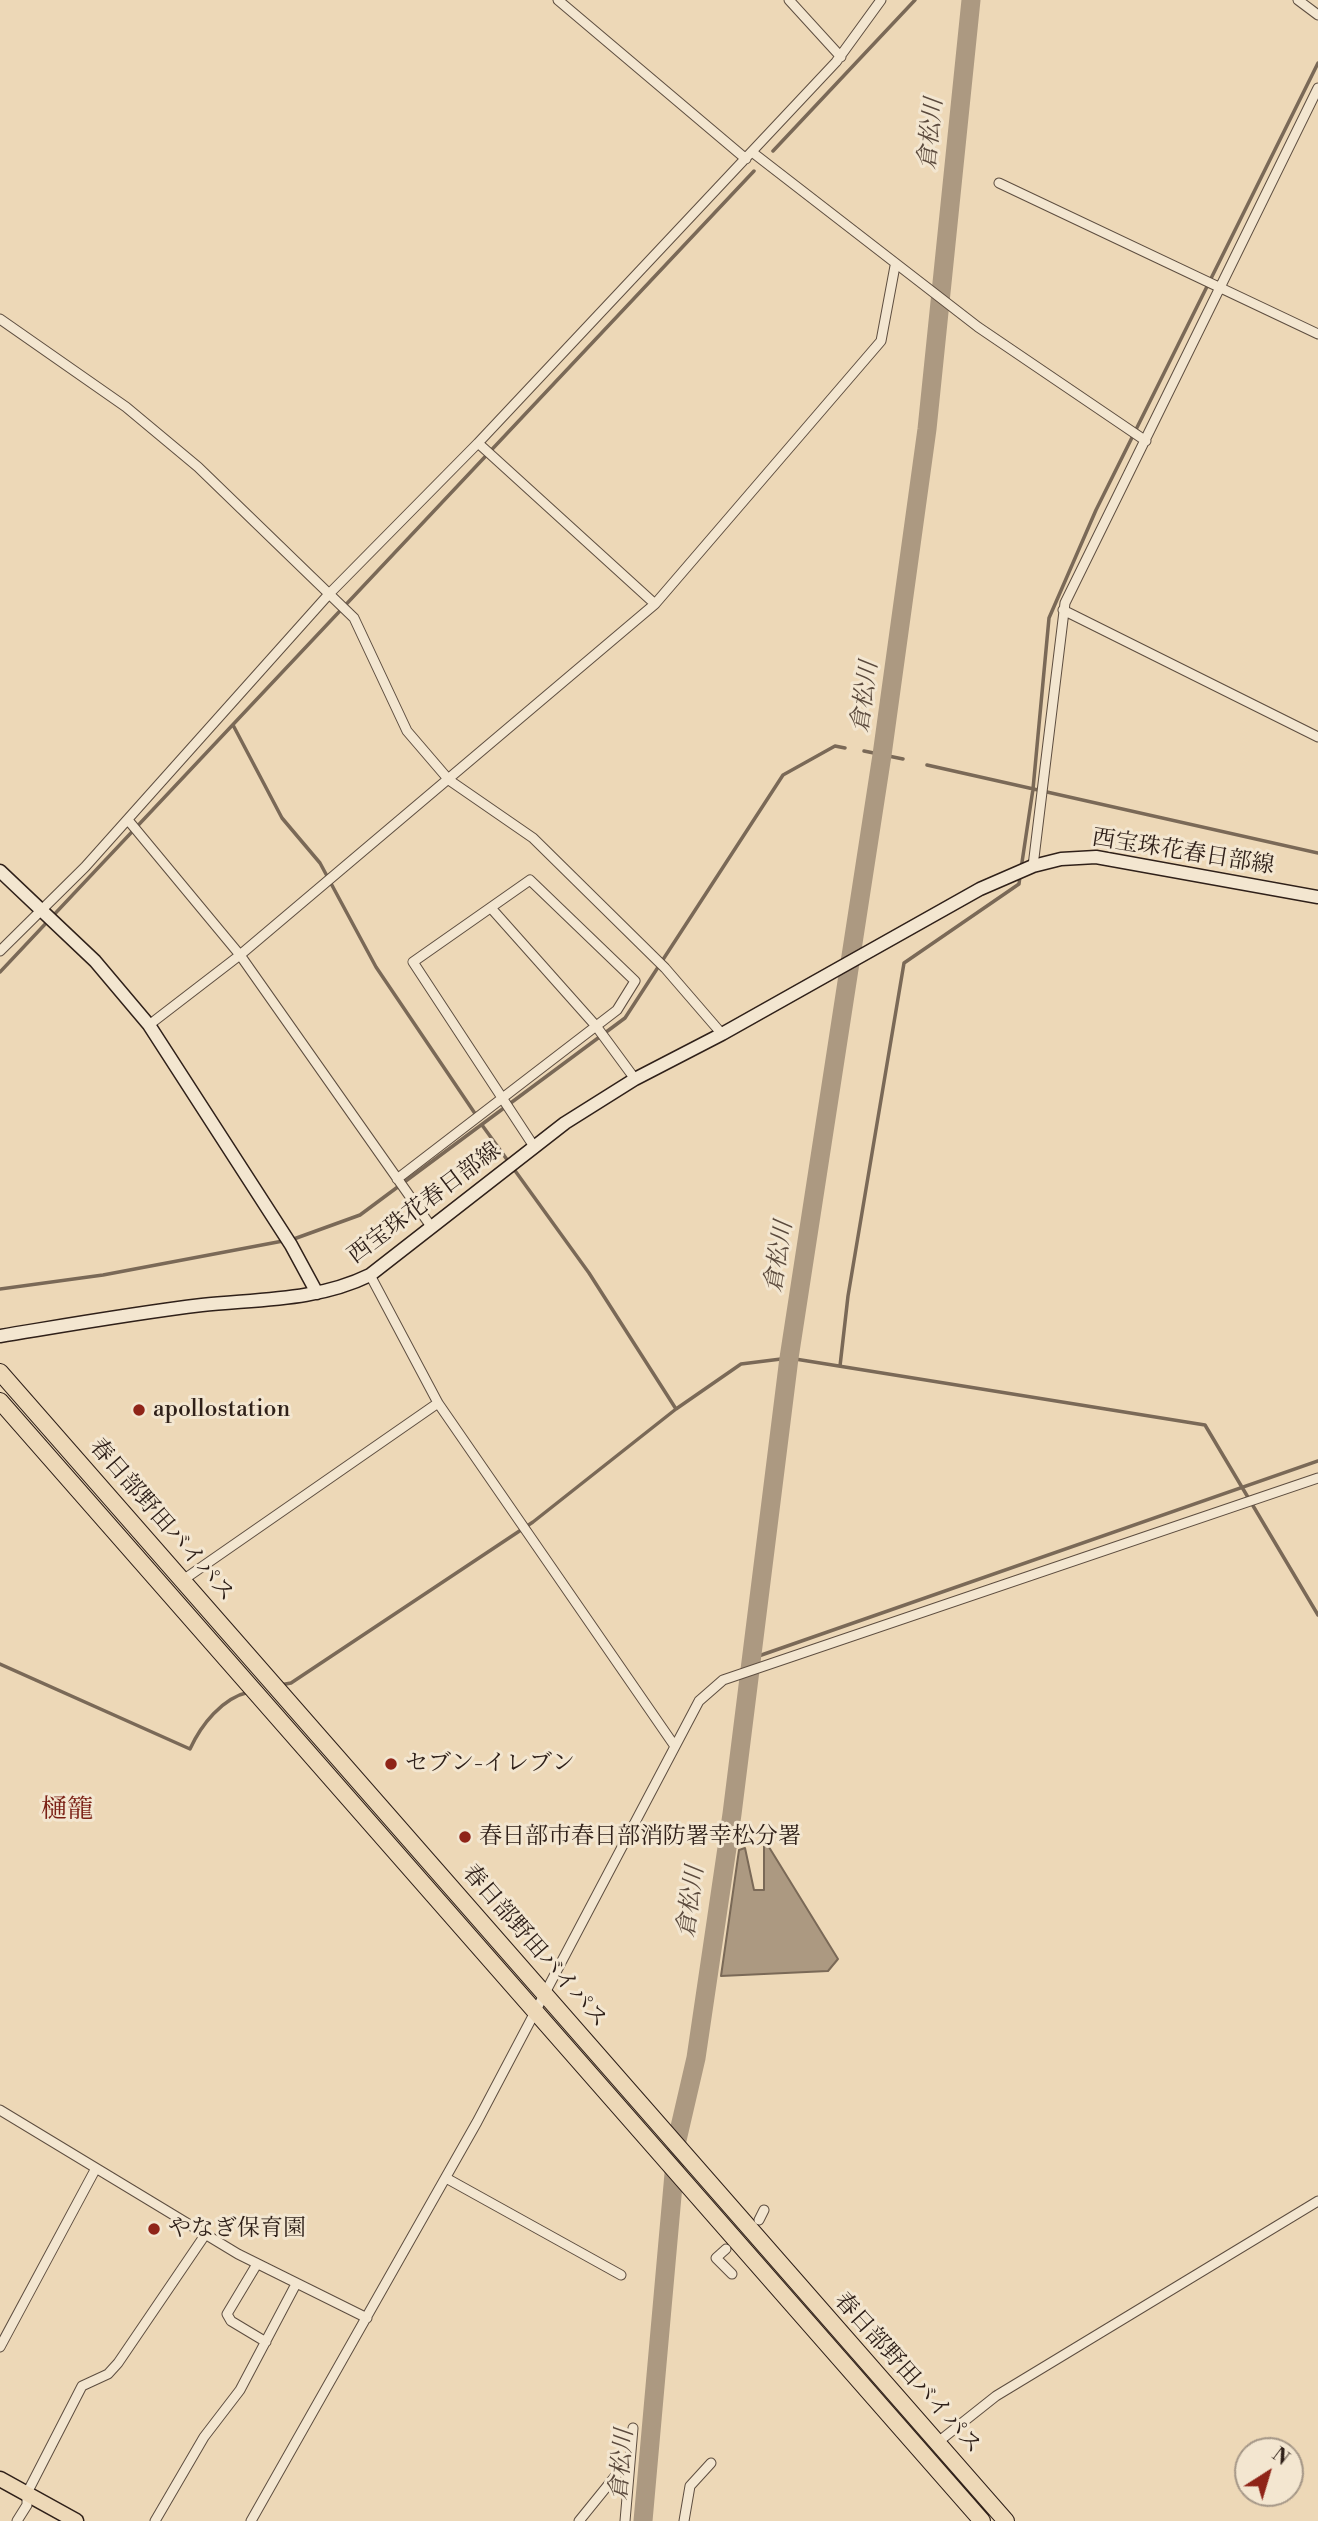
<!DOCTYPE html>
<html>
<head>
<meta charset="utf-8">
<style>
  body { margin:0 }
  #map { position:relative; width:1318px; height:2521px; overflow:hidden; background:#edd8b7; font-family:"Libre Bodoni",serif }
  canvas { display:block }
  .north { position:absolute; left:1234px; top:2437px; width:70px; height:70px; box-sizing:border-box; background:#f3e6d0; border:2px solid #a59787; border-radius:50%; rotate:37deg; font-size:19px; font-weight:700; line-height:28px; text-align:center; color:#2f2019 }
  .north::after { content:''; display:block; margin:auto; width:24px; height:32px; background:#8f2418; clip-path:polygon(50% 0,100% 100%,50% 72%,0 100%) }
</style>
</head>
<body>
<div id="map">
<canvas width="1318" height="2521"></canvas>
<div class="north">N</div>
</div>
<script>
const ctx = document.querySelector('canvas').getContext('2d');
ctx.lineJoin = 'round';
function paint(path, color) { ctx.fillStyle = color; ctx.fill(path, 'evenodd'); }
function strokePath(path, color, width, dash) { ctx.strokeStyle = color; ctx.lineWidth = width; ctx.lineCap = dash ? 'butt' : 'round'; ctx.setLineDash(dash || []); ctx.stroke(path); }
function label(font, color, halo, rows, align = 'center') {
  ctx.font = font + ' "Libre Bodoni","Noto Serif JP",serif'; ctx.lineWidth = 6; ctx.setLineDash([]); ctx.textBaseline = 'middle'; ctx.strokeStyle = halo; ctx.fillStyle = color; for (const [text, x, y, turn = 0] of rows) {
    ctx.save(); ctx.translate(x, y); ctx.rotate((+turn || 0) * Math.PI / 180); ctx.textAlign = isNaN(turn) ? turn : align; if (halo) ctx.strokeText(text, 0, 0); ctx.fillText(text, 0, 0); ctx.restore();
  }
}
const water = new Path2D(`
  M764,1839l74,120 -10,12 -107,5 18,-126 6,-2 9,42h10z`);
paint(water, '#ac9981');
strokePath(water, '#7a6957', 2);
strokePath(new Path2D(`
  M773,151l142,-151
  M233,725l49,93 38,45 56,104 100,148
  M864,751l39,8
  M927,765l391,88
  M1021,869l12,-80 16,-171 47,-108 222,-447
  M0,972l754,-801
  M482,1125l107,148 87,136
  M291,1240l69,-25 265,-197 158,-243 52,-29 10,2
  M0,1289l103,-14 180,-34
  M840,1366l8,-70 56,-333 115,-79 1,-8
  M750,1659l568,-198
  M0,1664l190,85c11,-24 32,-51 59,-57
  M280,1685l11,-2 242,-161 143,-113 65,-45 48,-6 416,67 113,190`), '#7a6957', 3.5);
strokePath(new Path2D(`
  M643,2521l34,-381 19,-82 36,-244 57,-456 93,-603 45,-326 44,-429`), '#ac9981', 19);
const street = new Path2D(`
  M558,0l188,159
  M789,0l52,57
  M1298,0l20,15
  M752,152l226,175 168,114
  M999,183l319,151
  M0,319l126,88 72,60 156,151 53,113 42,49 84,58 132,130 57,66
  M478,443l177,161
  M1063,610l255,127
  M128,820l112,135 190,270
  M1033,866l32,-263 253,-515
  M491,908l105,118 39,53
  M0,951l85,-84 244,-273 149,-151 358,-381 45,-62
  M149,1025l91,-70 415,-351 226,-263 14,-75
  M397,1179l220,-169 18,-29 -105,-101 -117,82 122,186
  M370,1275l68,128 236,342
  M183,1580l255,-177
  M0,2110l238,144 129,64
  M446,2178l175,97
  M759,2220l5,-10
  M726,2249l-10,9 16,16
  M257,2264l-30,50 4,7 35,21
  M0,2347l95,-177
  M938,2442l58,-46 322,-195
  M17,2521l10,-16v-12l55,-107 26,-12 10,-11 87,-128
  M155,2521l49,-84 36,-47 56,-106
  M251,2521l226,-399 222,-421 24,-21 595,-202
  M579,2521l51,-63
  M625,2521l8,-93
  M684,2521l6,-35 21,-23`);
const secondary = new Path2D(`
  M0,871l95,90 54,64 142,220 26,48
  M0,1336c67,-11 135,-23 202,-31 57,-6 115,-4 168,-30l195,-152 70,-44 87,-45 258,-145 53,-23 28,-7 35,-2 222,40`);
const primary = new Path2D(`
  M0,2479l76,42`);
const highway = new Path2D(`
  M0,1372l1006,1149
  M0,1401l982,1120`);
strokePath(street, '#5e4e40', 11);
strokePath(secondary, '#2f2019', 15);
strokePath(primary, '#2f2019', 17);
strokePath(highway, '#2f2019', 18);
strokePath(street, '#f3e6d0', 9);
strokePath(secondary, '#f3e6d0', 12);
strokePath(primary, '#edd8b7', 14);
strokePath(highway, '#edd8b7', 16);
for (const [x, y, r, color] of [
  [139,1410,7,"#8f2418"],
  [391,1764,7,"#8f2418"],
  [465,1837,7,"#8f2418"],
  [154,2229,7,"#8f2418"]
]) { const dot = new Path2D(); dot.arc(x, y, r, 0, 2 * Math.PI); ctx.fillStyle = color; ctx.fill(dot); strokePath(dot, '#f3e6d0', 2.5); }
label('23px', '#2f2019', '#f3e6d0', [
  ["西宝珠花春日部線",1183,853,9],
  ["西宝珠花春日部線",425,1204,-37],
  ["春日部野田バイパス",161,1521,49],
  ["春日部野田バイパス",534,1947,49],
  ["春日部野田バイパス",907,2374,48]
]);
label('23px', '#2f2019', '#f3e6d0', [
  ["apollostation",153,1410],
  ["セブン-イレブン",405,1764],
  ["春日部市春日部消防署幸松分署",479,1837],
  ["やなぎ保育園",168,2229]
], 'left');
label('italic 24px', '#5b4a3d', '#f3e6d0', [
  ["倉松川",932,134,-84],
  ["倉松川",866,697,-82],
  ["倉松川",780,1257,-81],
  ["倉松川",692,1902,-82],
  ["倉松川",623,2465,-85]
]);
label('26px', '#7a1f14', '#f3e6d0', [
  ["樋籠",67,1811]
]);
</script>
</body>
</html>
